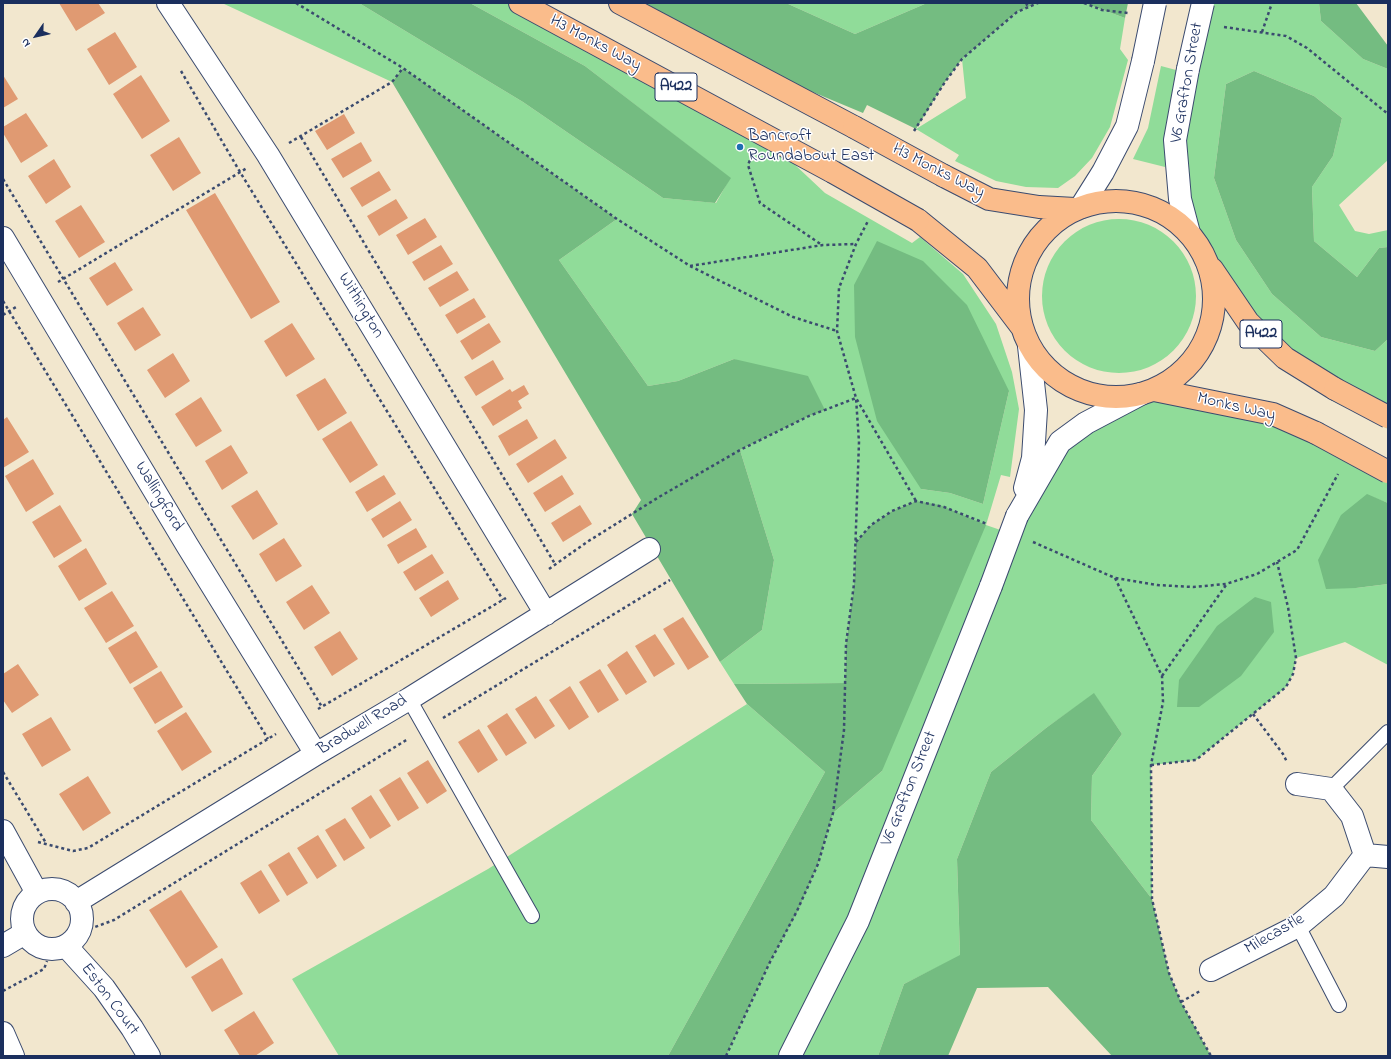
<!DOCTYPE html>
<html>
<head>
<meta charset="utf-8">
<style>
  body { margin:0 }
  #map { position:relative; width:1391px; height:1059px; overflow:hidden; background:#f2e7ce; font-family:"Indie Flower",sans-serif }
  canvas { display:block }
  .frame { position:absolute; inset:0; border:4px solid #1b2f5e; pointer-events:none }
  .north { position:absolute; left:16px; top:16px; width:40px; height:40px; -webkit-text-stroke:3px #fff; paint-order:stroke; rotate:236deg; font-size:11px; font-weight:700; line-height:16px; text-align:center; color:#1b2f5e }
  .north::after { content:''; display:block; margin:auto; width:14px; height:18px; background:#1b2f5e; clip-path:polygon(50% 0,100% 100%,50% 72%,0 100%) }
</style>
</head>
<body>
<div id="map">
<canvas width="1391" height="1059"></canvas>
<div class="frame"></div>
<div class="north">N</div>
</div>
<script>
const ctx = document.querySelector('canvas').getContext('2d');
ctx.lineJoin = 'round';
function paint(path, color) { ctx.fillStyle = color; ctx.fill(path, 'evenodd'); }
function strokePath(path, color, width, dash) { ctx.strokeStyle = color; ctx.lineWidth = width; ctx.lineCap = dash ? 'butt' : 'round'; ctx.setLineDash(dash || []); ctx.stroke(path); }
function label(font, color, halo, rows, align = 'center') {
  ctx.font = font + ' "Indie Flower",sans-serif'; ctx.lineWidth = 3; ctx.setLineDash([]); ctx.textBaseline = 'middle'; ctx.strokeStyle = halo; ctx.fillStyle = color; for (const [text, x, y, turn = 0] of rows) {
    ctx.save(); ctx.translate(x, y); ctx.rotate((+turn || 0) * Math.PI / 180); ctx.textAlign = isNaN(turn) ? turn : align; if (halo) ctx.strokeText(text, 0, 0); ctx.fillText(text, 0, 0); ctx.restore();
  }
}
paint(new Path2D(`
  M222,3h137l164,99 140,96 53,5 14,-25 -145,-112 -115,-63h50l240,129 65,61 87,50 8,-6 43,37 33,50 16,48 7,37 -9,68 -9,-2 -15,50 26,9 48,-92 81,-48 89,11 158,67v31l-21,-8 -11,93 32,-4v81l-43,-23 -49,16 -3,16 -7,13 -90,73 -45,5 1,134 -61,-79 1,-44 30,-42 -28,-40 -48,34 -55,44 -34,87 3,97 -56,28 -26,72h-152l44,-94 28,-51 20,-47 15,-51 49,-42 34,-270 -24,10 -21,14 -15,17 -2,42 -8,60 -1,39 -111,1 -14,-22 42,-32 12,-70 -34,-110 69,-34 15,-6 -90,-51 -56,22 -30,5 -89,-126 58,-41 -214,-151 -11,14zM1009,391l-26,113 -33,-11 -29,-4z
  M786,3h141l-72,31z
  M1038,3h46l41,15 -5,31 8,11 -18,67 -18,31 -17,18 -17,12 -32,-1 -30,-6 -41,-20 4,-6 -43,-26 50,-31 -4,-39 55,-47z
  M1207,3h112l2,18 42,38 25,10v91l-49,45 16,26 14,3 19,-4v17l-9,1 -22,29 -43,-36 -2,-54 21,-31 9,-38 -28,-22 -60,-25 -28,13 -12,94 22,62 36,54 49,43 54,14 13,-12v90l-57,-29 -46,-42 -37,-36 -59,-89 -9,-34 8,-130z
  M1161,66l15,4 -11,62v35l-32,-8 15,-31z
  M1042 296a77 77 0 1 1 154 0a77 77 0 1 1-154 0Z
  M747,704l78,68 -157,284h-329l-47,-77 196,-110z`), '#90dc99');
paint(new Path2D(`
  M359,3h111l115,63 146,112 -16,25 -52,-5 -140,-96z
  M620,3h166l69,31 72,-31h111l-21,9 -55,47 -17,23 -29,47 -49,-24 -4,8 -163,-68z
  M1084,3h44l-3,15z
  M1319,3h37l32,43v23l-25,-10 -42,-38z
  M403,68l214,151 -58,41 89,126 30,-5 56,-22 74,17 17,34 -16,6 -69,34 34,110 -12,70 -42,32 -88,-148 9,-14 -249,-418z
  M1254,71l60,25 28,22 -9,38 -21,31 2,54 43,36 22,-29 9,-1v92l-13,12 -54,-14 -49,-43 -36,-54 -22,-62 12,-94z
  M877,241l46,20 44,44 42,86 -26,113 -33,-11 -29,-4 -44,-68 -22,-84 -1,-52z
  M1367,494l21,9v81l-32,4 -30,1 -8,-29 23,-45z
  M916,501l24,4 46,20 -104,246 -49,42 -15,51 -20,47 -28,51 -44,94h-58l157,-284 -78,-68 -13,-20 111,-1 1,-39 8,-60 2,-42 15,-17 21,-14z
  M1255,597l16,5 3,30 -33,44 -42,31h-22l2,-27 38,-54z
  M1094,693l28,41 -30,42 -1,44 61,79 17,74 12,29 30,54h-99l-64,-69 -71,1 -29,68h-70l26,-72 56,-29 -3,-96 34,-87 55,-44z`), '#74bc81');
paint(new Path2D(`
  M59,3h39l7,10 -29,18z
  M115,32l22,35 -28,18 -22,-36z
  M3,75l15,24 -15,9z
  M141,75l29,46 -28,18 -29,-45z
  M26,113l22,33 -27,17 -18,-30v-6z
  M344,114l11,19 -28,17 -12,-19z
  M179,137l22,36 -28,18 -23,-36z
  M361,142l11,19 -29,17 -12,-19z
  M54,159l17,28 -25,17 -18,-28z
  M379,171l12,19 -29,17 -12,-19z
  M215,193l65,109 -29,17 -65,-109z
  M396,199l12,19 -29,18 -12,-20z
  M81,205l24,37 -26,16 -24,-37z
  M425,218l12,19 -29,18 -12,-20z
  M441,245l12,19 -29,17 -12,-19z
  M115,262l18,28 -26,16 -18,-28z
  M457,271l12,19 -29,17 -12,-19z
  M474,298l12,19 -29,17 -12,-19z
  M143,307l18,28 -26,16 -18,-28z
  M292,323l23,36 -29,18 -22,-36z
  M489,323l12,19 -29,18 -12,-19z
  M173,353l17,28 -25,17 -18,-28z
  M493,360l11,19 -28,17 -12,-19z
  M325,378l22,35 -29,18 -22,-36z
  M524,385l5,9 -11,7 4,7 -29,18 -12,-19 29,-18 2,3z
  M201,397l21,34 -26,16 -21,-33z
  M7,417l22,35 -26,16v-48z
  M527,419l11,19 -29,18 -11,-20z
  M351,421l27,44 -28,18 -28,-44z
  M555,439l12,19 -39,25 -12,-19z
  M231,445l17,28 -26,17 -17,-29z
  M33,459l21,35 -28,18 -21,-36z
  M384,475l12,19 -29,18 -12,-20z
  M562,475l12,19 -29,18 -12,-19z
  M257,490l21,34 -25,16 -22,-34z
  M400,501l12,19 -29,18 -12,-19z
  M60,505l22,36 -28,17 -22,-36z
  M580,505l12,19 -29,18 -12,-19z
  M416,528l11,19 -29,17 -11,-19z
  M284,538l18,28 -26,16 -17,-28z
  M86,548l21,36 -28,17 -21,-35z
  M432,554l12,19 -29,18 -12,-19z
  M448,580l11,19 -28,18 -12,-19z
  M312,585l18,28 -26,17 -18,-28z
  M112,591l22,35 -28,17 -22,-35z
  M683,617l26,40 -21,13 -25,-41z
  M136,631l22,36 -28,17 -22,-36z
  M340,631l18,28 -26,17 -18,-29z
  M655,634l20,30 -21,13 -19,-31z
  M627,651l20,31 -21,13 -19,-30z
  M18,664l21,31 -27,18 -9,-13v-26z
  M600,669l19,31 -21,13 -19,-31z
  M161,671l22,36 -28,17 -22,-36z
  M570,686l19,31 -20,13 -20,-30z
  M536,696l19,30 -20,13 -20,-30z
  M186,712l26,40 -30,19 -25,-40z
  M507,713l20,30 -21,13 -19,-30z
  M51,717l20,33 -29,17 -20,-33z
  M479,729l19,31 -20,13 -20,-31z
  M428,760l19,31 -20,13 -20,-31z
  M88,776l23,37 -28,18 -24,-37z
  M400,777l19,31 -21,13 -19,-31z
  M371,795l20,31 -21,13 -19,-31z
  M345,818l20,30 -21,13 -19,-31z
  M318,835l19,31 -20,13 -20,-31z
  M289,852l19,31 -21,13 -19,-31z
  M261,870l19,31 -21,13 -19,-31z
  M181,890l37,57 -32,21 -37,-58z
  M222,958l21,36 -31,18 -21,-35z
  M254,1011l20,32 -19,13h-15l-16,-26z`), '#e09a72');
const service = new Path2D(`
  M409,699l123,217
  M1331,789l57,-57
  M1298,926l41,79`);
const minor = new Path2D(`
  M168,3l100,152 278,459
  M3,238l184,307 129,209
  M1297,784l34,5 21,27 13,39
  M3,831l34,62
  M22 919a30 30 0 1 1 60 0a30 30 0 1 1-60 0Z
  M76,902l240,-148 93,-55 240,-150
  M66,946l38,42 28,40 17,28
  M1211,970l87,-44 36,-30 31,-41 23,2
  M3,1033l10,23`);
const tertiary = new Path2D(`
  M1188,69l-13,71 5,59 9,34
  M1081,207l22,-35 24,-46 16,-65
  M1025,488l8,-30 3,-48 -7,-64
  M1017,516l43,-74 26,-19 55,-29
  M3,946l22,-13
  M790,1056l68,-135 133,-335`);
const primary = new Path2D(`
  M520,3l313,169
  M620,3l234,124
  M944,176l45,23 50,8 36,2
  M1018 299a98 98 0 1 1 196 0a98 98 0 1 1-196 0Z
  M918,220l59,48 44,58
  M1212,269l36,53 37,36 50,31
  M1154,390l119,24 43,19`);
strokePath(service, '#3b4b6f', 16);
strokePath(minor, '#3b4b6f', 24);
strokePath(tertiary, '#3b4b6f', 24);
strokePath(primary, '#3b4b6f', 24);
strokePath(new Path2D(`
  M296,3l107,65 214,151 73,47 103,51 44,14
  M1026,3l2,4
  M1084,3l18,7 26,3
  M1224,27l62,9 21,12 81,66
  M1262,32l10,-29
  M181,71l59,101 263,428
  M914,131l31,-49 17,-23 55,-47 21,-9
  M301,137l254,427
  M289,143l103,-61 11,-14
  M752,155l-4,10 12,38 62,42
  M3,179l319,528
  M690,266l133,-21 33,-1
  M58,282l189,-114
  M3,301l265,438
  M3,315l13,-8
  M856,542l15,-17 21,-14 24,-10 28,6 43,17
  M1033,542l82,36 42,7 36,2 33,-3 31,-10 40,-24 41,-76
  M549,569l38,-27 72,-45 81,-47 69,-34 47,-18 60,103
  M1115,578l47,98 1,26 -12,63 1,134 17,74 12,29 30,54
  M1162,676l64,-91
  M318,709l188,-111
  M1253,714l30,40 4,8
  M443,718l227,-138
  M1151,765l45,-5 90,-73 7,-13 3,-16 -8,-51 -11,-45
  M3,772l43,71
  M38,842l35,9 15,-3 188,-114
  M84,931l30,-11 294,-181
  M3,991l41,-22 3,-8
  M1181,1002l19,-11
  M726,1056l44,-94 27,-51 21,-47 15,-51 11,-83 2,-86 8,-60 5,-142 -3,-44 -19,-67 2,-43 17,-44 12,-23`), '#3b4b6f', 2.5, [3, 3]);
strokePath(service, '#fff', 14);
strokePath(minor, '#fff', 22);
strokePath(tertiary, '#fff', 22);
strokePath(primary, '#fabc8b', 22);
const tertiaryBridge = new Path2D(`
  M1143,61l12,-58
  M1188,69l15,-66
  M991,586l26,-70`);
const primaryBridge = new Path2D(`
  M854,127l90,49
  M833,172l85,48
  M1335,389l53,28
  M1316,433l72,39`);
strokePath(tertiaryBridge, '#3b4b6f', 24, []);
strokePath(primaryBridge, '#3b4b6f', 24, []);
strokePath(tertiaryBridge, '#fff', 22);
strokePath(primaryBridge, '#fabc8b', 22);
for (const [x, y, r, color] of [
  [740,147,4,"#1f6fb2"]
]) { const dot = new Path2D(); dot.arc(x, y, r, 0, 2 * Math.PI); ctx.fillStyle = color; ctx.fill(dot); strokePath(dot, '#fff', 1.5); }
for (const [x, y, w] of [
  [676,87,42],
  [1261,334,42]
]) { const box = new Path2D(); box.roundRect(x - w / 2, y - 14, w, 28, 3); ctx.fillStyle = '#fff'; ctx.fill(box); strokePath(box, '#1b2f5e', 1); }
label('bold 16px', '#1b2f5e', null, [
  ["A422",676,87],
  ["A422",1261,334]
]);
label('17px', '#1b2f5e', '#fff', [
  ["H3 Monks Way",595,44,28],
  ["V6 Grafton Street",1188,83,-80],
  ["H3 Monks Way",938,172,27],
  ["Withington",360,306,59],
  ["Monks Way",1236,408,13],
  ["Wallingford",158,497,59],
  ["Bradwell Road",363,726,-31],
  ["V6 Grafton Street",910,789,-68],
  ["Milecastle",1275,935,-30],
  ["Eston Court",109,1000,53]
]);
label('17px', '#1b2f5e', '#fff', [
  ["Bancroft",748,137],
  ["Roundabout East",748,157]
], 'left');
</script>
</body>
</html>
